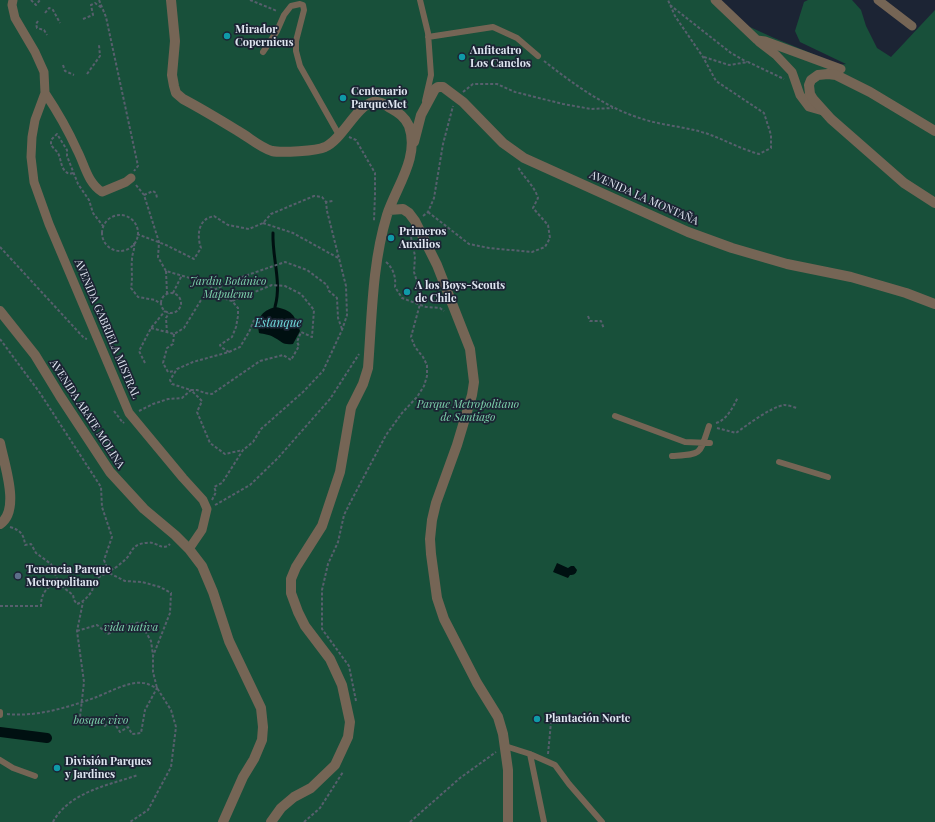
<!DOCTYPE html>
<html>
<head>
<meta charset="utf-8">
<style>
  body { margin:0 }
  canvas { display:block; background:#1c2434 }
</style>
</head>
<body>
<canvas width="935" height="822"></canvas>
<script>
const ctx = document.querySelector('canvas').getContext('2d');
ctx.lineJoin = 'round';
function paint(path, color) { ctx.fillStyle = color; ctx.fill(path, 'evenodd'); }
function strokePath(path, color, width, dash) { ctx.strokeStyle = color; ctx.lineWidth = width; ctx.lineCap = dash ? 'butt' : 'round'; ctx.setLineDash(dash || []); ctx.stroke(path); }
function label(font, color, halo, rows, align = 'center') {
  ctx.font = font + ' "Playfair Display",serif'; ctx.lineWidth = 3.5; ctx.setLineDash([]); ctx.textBaseline = 'middle'; ctx.strokeStyle = halo; ctx.fillStyle = color; for (const [text, x, y, turn = 0] of rows) {
    ctx.save(); ctx.translate(x, y); ctx.rotate((+turn || 0) * Math.PI / 180); ctx.textAlign = isNaN(turn) ? turn : align; if (halo) ctx.strokeText(text, 0, 0); ctx.fillText(text, 0, 0); ctx.restore();
  }
}
paint(new Path2D(`
  M0,0h713l15,17 46,21 66,27 6,-1 -46,-22 -5,-11 9,-29 4,-2h44l9,10 5,16 11,22 14,9 44,-47v812h-935z`), '#18503a');
paint(new Path2D(`
  M275,307c17,3 20,8 25,24l-7,13c-11,1 -10,-2 -18,-6 -4,-3 -11,-4 -16,-5 -3,-14 2,-22 16,-26z
  M557,563l11,5 3,-2h3l3,4c-1,4 -3,5 -7,5l-2,3 -15,-6z`), '#001011');
strokePath(new Path2D(`
  M273,233c-1,25 9,49 2,74`), '#001011', 3);
strokePath(new Path2D(`
  M0,732l47,6`), '#001011', 10);
strokePath(new Path2D(`
  M31,0l5,5 4,-5
  M99,0l7,17 32,149 -4,5
  M250,0l27,11
  M670,5l61,48 16,9
  M45,13l4,-5 4,2 7,13
  M83,19l10,-4 -2,-10 4,-2 7,5
  M38,21l-2,3 1,4 7,2 3,5
  M704,57l25,8 19,-3 36,17
  M544,61c31,24 63,48 102,59 20,6 42,7 62,14 17,6 33,15 51,20l12,-6v-13l-7,-22 -48,-32 -13,-24 -28,-41 -7,-16
  M63,65l2,6 9,4
  M87,74l13,-18 -1,-11
  M463,92l10,-8h24l18,8 48,12 28,5 22,-1
  M349,137l7,3 19,33v21l-1,27
  M73,173l-4,1c-9,-5 -7,-13 -11,-21 -2,-3 -5,-5 -7,-8v-5l6,-6 10,16v6l11,28 11,16 4,13 10,13
  M136,185l8,10 15,47 -1,15 8,14 41,12 15,15 10,3 6,7v8l-2,11 -4,10 -12,8 1,2 8,5 -36,10 -16,7 -7,11 2,4 19,6h6l8,3 7,1 48,-33 23,-6 8,5 8,-14 -2,-4 4,-10 11,5 2,-27 -13,-16 -16,-8 -13,-1 -40,16
  M144,195l9,-4 3,2 1,5
  M428,212l41,32 20,4 43,4 13,-5 5,-9 -2,-13 -15,-17 5,-10c-4,-13 -14,-20 -20,-31
  M102 233a18 18 0 1 1 36 0a18 18 0 1 1-36 0Z
  M423,216l5,-4 6,-14 9,-54 10,-38
  M263,223l30,10 47,26
  M137,234l29,11 28,14 7,-11c-3,-8 -4,-21 4,-28 2,-2 6,-3 9,-4l14,9 21,4 14,-6 8,-9 43,-18 8,1 4,5 7,-1
  M134,243c1,8 -2,10 -2,16 -1,10 1,19 -1,29l7,9 17,3 6,4
  M0,247l84,91 3,1
  M386,262c8,7 10,16 9,25l7,11 24,9 14,1 4,3
  M166,271l1,22
  M161 303a10 10 0 1 1 20 0a10 10 0 1 1-20 0Z
  M173,293l9,-18
  M588,316l2,5h11l3,8
  M151,328l23,6 10,-6 17,-28 13,-10 22,-11 49,-17 22,8 20,15 2,6 8,7 1,20 4,11
  M167,333l-1,-15 3,-5
  M174,334l-1,10 -6,4 -4,15 5,9 7,-1
  M0,339l40,54 61,94 1,20 10,30 -8,23 5,13 16,8 17,1 18,5 11,6 -1,20 -17,43v16l4,16 14,22 5,17 -5,40 -23,43 -18,12
  M229,352l11,-5 9,-15 5,-12
  M145,363l-6,-12 12,-23 14,-17
  M114,411l9,12 1,-1
  M139,411l14,-7 15,-5 14,-1 9,-8 11,11 -5,11 13,31 15,11 18,-4
  M716,423c11,-3 17,-16 22,-26
  M717,428l19,5c11,-8 35,-26 48,-28 4,0 9,2 13,3
  M212,500l4,-8 -2,-5 8,-4 21,-33 10,-8 8,-13 42,-37 20,-21 19,-41 5,-15 -1,-29 -19,-75 -1,-9
  M215,505l35,-20 28,-27 52,-59 29,-45
  M10,527c10,3 14,7 15,18l6,-1 5,9 15,11 8,20 14,11 1,5 3,4c6,-2 11,-7 15,-13 1,-3 1,-7 2,-9 4,-5 9,-8 15,-9 2,-4 5,-4 9,-7 4,-4 9,-7 11,-11 3,-5 5,-9 11,-11 4,-1 9,-2 13,-1 6,2 11,7 17,1
  M0,606h41c0,-10 4,-19 15,-22l4,2
  M77,631l20,-6 11,9 12,-7 20,-5 11,19 2,14
  M356,701l-7,-35 -27,-37v-39l6,-26 10,-22 6,-27 6,-12 36,-68 16,-22 15,-16 7,-11 3,-10v-11l-4,-8 -8,-10 -4,-10 9,-33 -1,-16 -5,-16 1,-16 -4,-19
  M7,714c29,3 59,-6 87,-16 14,-5 34,-17 49,-15 5,0 10,4 14,5l-12,22 -4,23 -9,1 -4,-7 -8,5 -9,-14 -6,8 -9,-8 -3,5 -13,-6 4,-35 -7,-51 6,-29
  M548,754l4,-42
  M53,822c16,-30 56,-37 85,-47
  M304,822l16,-14 23,-36
  M410,822l50,-44 36,-26`), '#575f6d', 2, [3, 2]);
strokePath(new Path2D(`
  M420,0l8,33 3,42 -6,26
  M428,37l65,-10 24,11 21,18
  M263,52l14,-21 7,-16 7,-9 9,-2 3,1 1,5 -8,31v10l4,15 39,69
  M615,416l70,26 25,1
  M672,456c30,-2 27,0 37,-30
  M779,462l49,15
  M0,712v3
  M505,746l25,8 25,11 14,19 33,38
  M530,754l14,68
  M0,760l13,8 22,8`), '#756555', 6);
strokePath(new Path2D(`
  M13,0l-1,5 3,13 20,34 9,20 1,21 -10,27 -3,17 -1,20 3,25 15,42 80,189 54,65 20,22 4,9 -5,21 -13,19
  M715,0l42,40 8,1 76,28
  M878,0l34,26
  M759,42l17,13 16,17 8,23 9,12 14,4
  M45,93c12,18 23,37 32,57 8,15 10,32 25,42l24,-10 5,-4`), '#756555', 9);
strokePath(new Path2D(`
  M171,0l4,41 -3,34 2,11 2,7 7,6c19,10 37,21 55,32 11,6 21,16 34,20 9,2 45,0 53,-4 17,-7 31,-41 48,-45 6,-1 13,3 17,6 9,5 15,9 19,18 11,31 -13,61 -22,89 -15,49 -15,102 -19,153l-5,16 -12,24 -11,64 -18,54 -26,41 -5,12v14l7,19 7,14 25,33 12,26 8,37 -2,15 -13,28 -24,23 -17,9 -13,11 -10,14
  M935,131l-65,-39 -34,-17 -8,-1 -10,1 -7,5 -2,5 1,9 3,5 18,20 73,64 31,20
  M414,142l7,-27 14,-26 3,-2h5l20,15 40,41 21,15 164,74 44,16 55,16 64,13 31,9 24,7 29,11
  M389,210l14,-1 6,4 6,8 22,44 33,84 4,33 -2,13 -15,50 -21,58 -4,17 -2,19 1,15 6,44 7,21 33,64 21,34 5,17 5,36v52
  M0,311l35,44 25,41 50,76 34,37 31,26 14,14 13,17 11,26 16,49 32,67 2,19 -1,13 -8,19 -11,18 -20,45
  M0,443c4,21 21,67 0,81`), '#756555', 10);
for (const [x, y, r, color] of [
  [227,36,4,"#0f9aa8"],
  [462,57,4,"#0f9aa8"],
  [343,98,4,"#0f9aa8"],
  [391,238,4,"#0f9aa8"],
  [407,292,4,"#0f9aa8"],
  [18,576,4,"#5c6f8a"],
  [537,719,4,"#0f9aa8"],
  [57,768,4,"#0f9aa8"]
]) { const dot = new Path2D(); dot.arc(x, y, r, 0, 2 * Math.PI); ctx.fillStyle = color; ctx.fill(dot); strokePath(dot, '#1c2434', 1.5); }
label('bold 11px', '#dfe5f0', '#1c2434', [
  ["Mirador",235,30],
  ["Copernicus",235,43],
  ["Anfiteatro",470,51],
  ["Los Canelos",470,64],
  ["Centenario",351,92],
  ["ParqueMet",351,105],
  ["Primeros",399,232],
  ["Auxilios",399,245],
  ["A los Boys-Scouts",415,286],
  ["de Chile",415,299],
  ["Tenencia Parque",26,570],
  ["Metropolitano",26,583],
  ["Plantación Norte",545,719],
  ["División Parques",65,762],
  ["y Jardines",65,775]
], 'left');
label('11px', '#dfe5f0', '#1c2434', [
  ["AVENIDA LA MONTAÑA",644,198,24],
  ["AVENIDA GABRIELA MISTRAL",107,329,67],
  ["AVENIDA ABATE MOLINA",87,414,57]
]);
label('italic 11px', '#7dd3ac', '#1c2434', [
  ["Jardín Botánico",228,282],
  ["Mapulemu",228,295],
  ["Parque Metropolitano",468,405],
  ["de Santiago",468,418],
  ["vida nativa",131,628],
  ["bosque vivo",101,721]
]);
label('italic 12px', '#70dee0', '#1c2434', [
  ["Estanque",278,323]
]);
</script>
</body>
</html>
